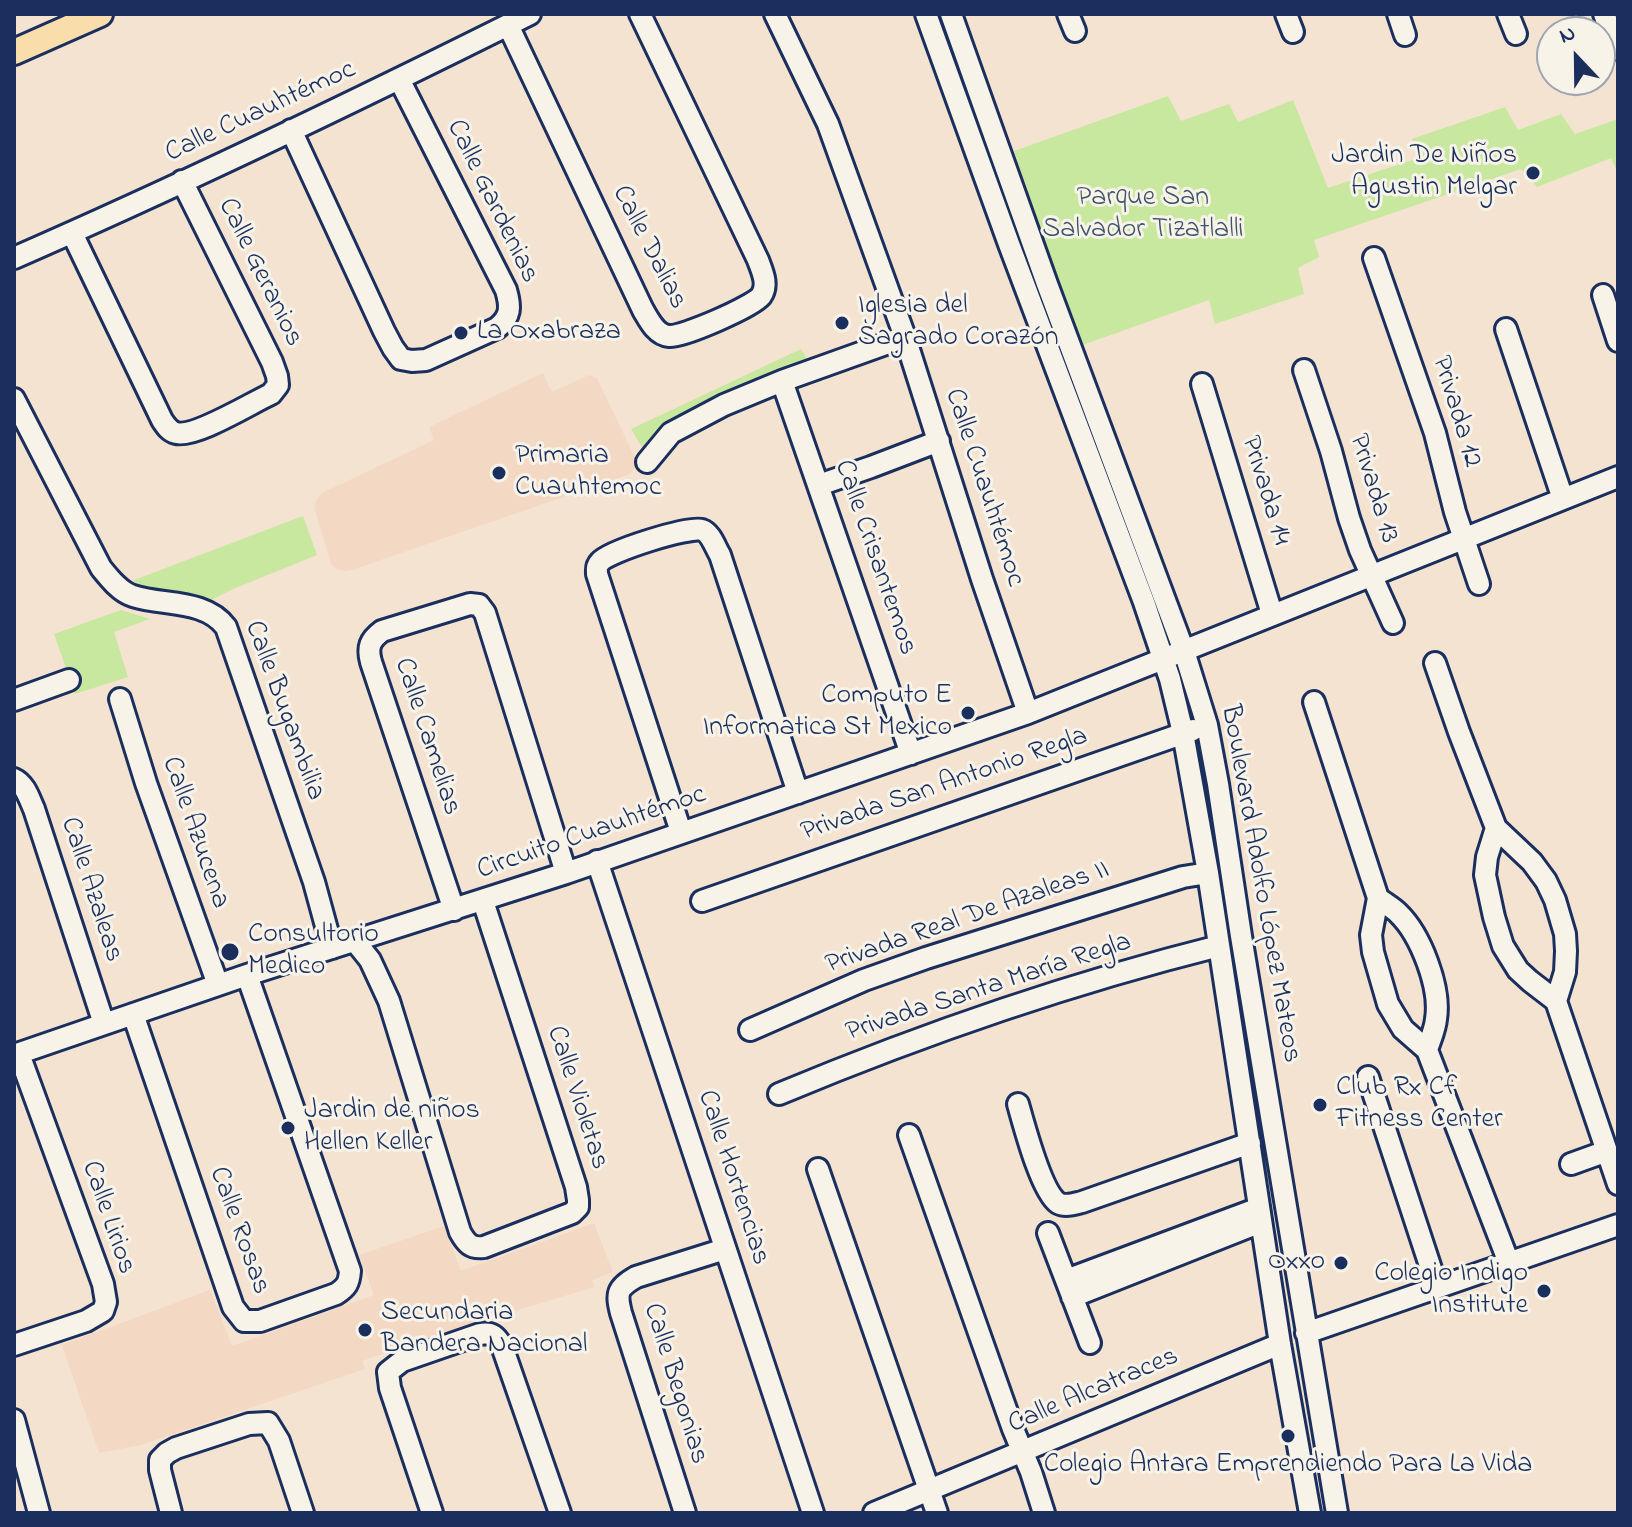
<!DOCTYPE html>
<html>
<head>
<meta charset="utf-8">
<style>
  body { margin:0 }
  #map { position:relative; width:1632px; height:1527px; overflow:hidden; background:#f5e3d2; font-family:"Indie Flower",sans-serif }
  canvas { display:block }
  .frame { position:absolute; inset:0; border:16px solid #1b2f5e; pointer-events:none }
  .north { position:absolute; left:1536px; top:16px; width:80px; height:80px; box-sizing:border-box; background:#f7f3e8; border:2px solid #9fa5b1; border-radius:50%; rotate:338deg; font-size:22px; font-weight:700; line-height:32px; text-align:center; color:#1b2f5e }
  .north::after { content:''; display:block; margin:auto; width:28px; height:36px; background:#1b2f5e; clip-path:polygon(50% 0,100% 100%,50% 72%,0 100%) }
</style>
</head>
<body>
<div id="map">
<canvas width="1632" height="1527"></canvas>
<div class="frame"></div>
<div class="north">N</div>
</div>
<script>
const ctx = document.querySelector('canvas').getContext('2d');
ctx.lineJoin = 'round';
function paint(path, color) { ctx.fillStyle = color; ctx.fill(path, 'evenodd'); }
function strokePath(path, color, width, dash) { ctx.strokeStyle = color; ctx.lineWidth = width; ctx.lineCap = dash ? 'butt' : 'round'; ctx.setLineDash(dash || []); ctx.stroke(path); }
function label(font, color, halo, rows, align = 'center') {
  ctx.font = font + ' "Indie Flower",sans-serif'; ctx.lineWidth = 6; ctx.setLineDash([]); ctx.textBaseline = 'middle'; ctx.strokeStyle = halo; ctx.fillStyle = color; for (const [text, x, y, turn = 0] of rows) {
    ctx.save(); ctx.translate(x, y); ctx.rotate((+turn || 0) * Math.PI / 180); ctx.textAlign = isNaN(turn) ? turn : align; if (halo) ctx.strokeText(text, 0, 0); ctx.fillText(text, 0, 0); ctx.restore();
  }
}
paint(new Path2D(`
  M543,373l9,19 37,-17 8,3 37,78 2,10 -6,8 -278,96 -7,1 -9,-2 -5,-5 -17,-57 2,-7 6,-7 112,-53 -5,-13z
  M594,1223l19,49 -21,8 2,7 -89,27 -2,-2 -141,49 3,8 -224,76 -42,8 -37,-108 148,-55 22,56 142,-51 -15,-40 85,-29 17,45z`), '#f3d8c3');
paint(new Path2D(`
  M1168,96l13,25 48,-17 9,18 55,-22 35,88 90,-30 -6,-19 93,-32 13,23 43,-16 14,20 43,-15v54l-7,-15 -74,29 -16,-18 -207,71 5,17 -21,11 6,26 -89,30 -6,-24 -132,47 -63,-196z
  M801,349l11,18 -165,88 -16,-26z
  M303,516l14,39 -84,34 -28,14 -70,-13 -1,-10z
  M121,610l29,9 -36,13 14,45 -53,17 -21,-60z`), '#c8e79f');
const minor = new Path2D(`
  M775,14l53,110 77,213 77,242 46,134
  M926,14l83,230 135,358 26,77 13,54 25,140 72,471 30,169
  M951,14l96,270 137,367 23,74 11,59 23,152 96,577
  M1068,14l7,17
  M1286,14l7,18
  M1398,14l7,21
  M1508,14l8,20
  M1604,14l14,35
  M508,25l135,285c6,10 13,25 26,26 14,1 83,-29 92,-40 8,-11 1,-25 -3,-36l-118,-246
  M291,130l93,201 9,17 8,11 11,2 14,-1 71,-32c14,-11 14,-21 9,-38l-107,-211
  M72,233l90,187c4,6 7,11 14,13 19,5 75,-30 95,-39l7,-9 -1,-9 -5,-14 -90,-181
  M14,258c174,-76 346,-159 516,-244
  M1374,258l61,175 20,79 24,72
  M1603,295l15,46
  M1506,329l57,170
  M1304,370l27,81 18,67 11,32 33,73
  M782,381l129,373
  M1202,384l70,230
  M14,399l87,169c8,10 19,24 32,28 31,10 72,3 93,31l88,255 18,66
  M647,462l24,-29 53,-28 58,-24 123,-44
  M819,485l52,-18 68,-26
  M1435,663l24,69 37,96 36,34 14,19 9,19 10,34 1,17 -1,21 -9,29
  M120,699l26,84 72,202
  M14,700l55,-20
  M1314,702l64,196 -7,37 2,17 15,52 15,25 24,21 82,213
  M14,779c11,5 15,19 20,30l70,215
  M1496,828l-9,29 -2,18 9,42 9,29 15,24 12,11 26,20 62,183
  M681,832l-84,-258c0,-5 -1,-8 3,-12 9,-11 89,-36 102,-32 9,3 13,17 18,25l78,238
  M597,861l216,652
  M1378,898c6,5 14,9 20,15 23,22 43,75 38,106 -1,11 -6,21 -9,31
  M702,901l491,-171
  M454,910l-83,-248c-4,-15 -1,-22 11,-31l88,-27 9,1 6,8 81,260
  M354,940l16,20 19,41 71,231c6,11 11,17 24,15l88,-34 6,-6v-7l-2,-13 -93,-286
  M133,1014l100,293 11,14h16l76,-27c11,-7 13,-11 14,-23l-103,-296
  M750,1030l114,-50 62,-22 257,-81 25,-4
  M14,1055l233,-80 319,-102 462,-160 590,-236
  M1368,1077l69,210
  M779,1094c144,-60 288,-110 440,-148
  M1018,1104c6,21 23,87 40,99 7,4 16,1 24,-1l168,-59
  M909,1135l104,294 18,43 13,41
  M1571,1164l36,-13
  M818,1169l119,344
  M1048,1233l42,110
  M1066,1280l193,-72
  M1072,1297l189,-75
  M1306,1333l312,-108
  M14,1345l72,-24 17,-10 3,-9 -3,-18 -84,-230
  M14,1420l25,93
  M171,1513l-11,-43v-10l7,-7 9,-5 73,-24 19,-1 11,18 24,72
  M432,1513l-42,-125 -2,-16 14,-11 78,-27c12,-2 16,2 22,12l58,167
  M685,1513l-64,-200c-5,-20 -4,-25 15,-36l89,-28
  M874,1513l406,-169`);
const major = new Path2D(`
  M14,52l86,-38`);
strokePath(minor, '#1b2f5e', 26);
strokePath(major, '#1b2f5e', 30);
strokePath(minor, '#f7f3e8', 20);
strokePath(major, '#f9deab', 24);
for (const [x, y, r, color] of [
  [1533,173,8,"#1b2f5e"],
  [842,323,8,"#1b2f5e"],
  [461,333,8,"#1b2f5e"],
  [499,473,8,"#1b2f5e"],
  [968,713,8,"#1b2f5e"],
  [230,952,10,"#1b2f5e"],
  [1320,1105,8,"#1b2f5e"],
  [288,1128,8,"#1b2f5e"],
  [1341,1263,8,"#1b2f5e"],
  [1544,1291,8,"#1b2f5e"],
  [365,1330,8,"#1b2f5e"],
  [1288,1436,8,"#1b2f5e"]
]) { const dot = new Path2D(); dot.arc(x, y, r, 0, 2 * Math.PI); ctx.fillStyle = color; ctx.fill(dot); strokePath(dot, '#f7f3e8', 3); }
label('28px', '#1b2f5e', '#f7f3e8', [
  ["Calle Cuauhtémoc",261,113,-25],
  ["Calle Gardenias",491,202,64],
  ["Calle Dalias",648,248,63],
  ["Calle Geranios",259,273,64],
  ["Privada 12",1455,412,73],
  ["Calle Cuauhtémoc",983,488,72],
  ["Privada 13",1372,489,73],
  ["Privada 14",1264,491,73],
  ["Calle Crisantemos",874,558,71],
  ["Calle Bugambilia",283,711,70],
  ["Calle Camelias",426,737,72],
  ["Privada San Antonio Regla",945,786,-19],
  ["Calle Azucena",194,833,71],
  ["Circuito Cuauhtémoc",592,834,-19],
  ["Boulevard Adolfo López Mateos",1259,884,80],
  ["Calle Azaleas",90,890,72],
  ["Privada Real De Azaleas II",968,919,-19],
  ["Privada Santa María Regla",989,989,-18],
  ["Calle Violetas",576,1098,72],
  ["Calle Hortencias",732,1178,72],
  ["Calle Lirios",107,1218,71],
  ["Calle Rosas",238,1231,70],
  ["Calle Begonias",674,1384,73],
  ["Calle Alcatraces",1094,1392,-23]
]);
label('28px', '#1b2f5e', '#f7f3e8', [
  ["Jardin De Niños",1517,157,"right"],
  ["Agustin Melgar",1517,189,"right"],
  ["Iglesia del",858,307],
  ["Sagrado Corazón",858,339],
  ["La Oxabraza",477,333],
  ["Primaria",515,457],
  ["Cuauhtemoc",515,489],
  ["Computo E",952,697,"right"],
  ["Informatica St Mexico",952,729,"right"],
  ["Consultorio",248,936],
  ["Medico",248,968],
  ["Club Rx Cf",1336,1089],
  ["Fitness Center",1336,1121],
  ["Jardin de niños",304,1112],
  ["Hellen Keller",304,1144],
  ["Oxxo",1325,1263,"right"],
  ["Colegio Indigo",1528,1275,"right"],
  ["Institute",1528,1307,"right"],
  ["Secundaria",381,1314],
  ["Bandera Nacional",381,1346],
  ["Colegio Antara Emprendiendo Para La Vida",1288,1466,"center"]
], 'left');
label('28px', '#3e546b', '#f7f3e8', [
  ["Parque San",1143,199],
  ["Salvador Tizatlalli",1143,231]
]);
</script>
</body>
</html>
